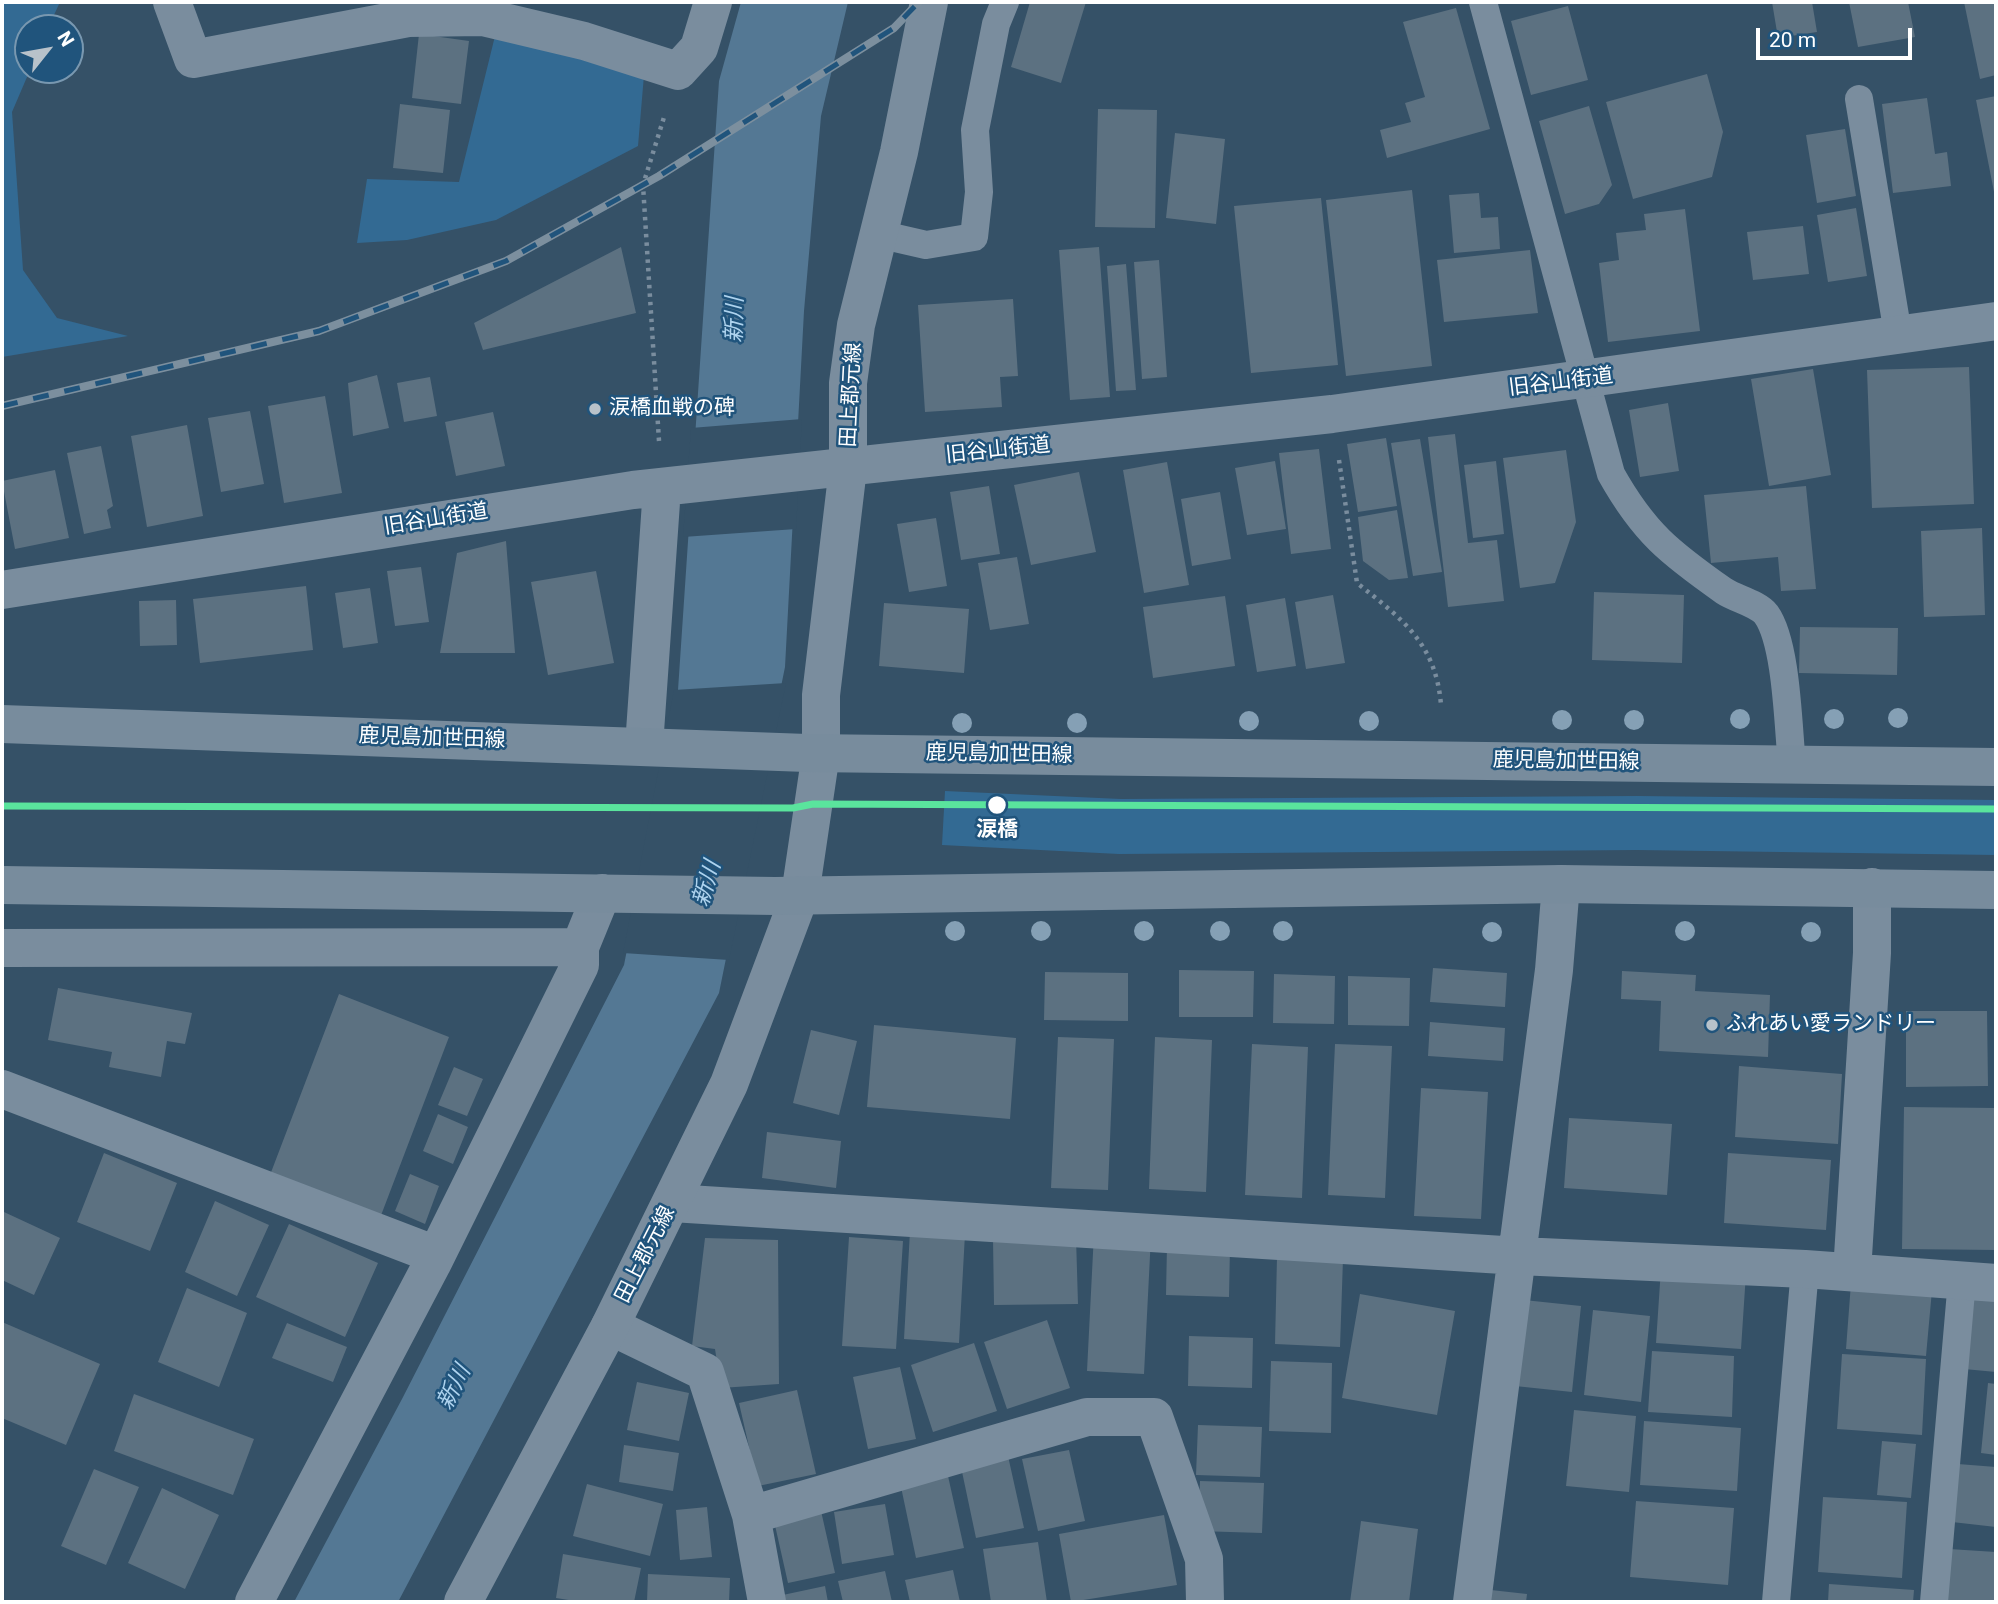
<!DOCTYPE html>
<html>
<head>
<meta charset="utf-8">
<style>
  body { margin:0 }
  #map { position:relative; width:1998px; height:1604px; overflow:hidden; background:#355167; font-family:Roboto,sans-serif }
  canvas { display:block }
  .frame { position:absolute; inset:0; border:4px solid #fff; pointer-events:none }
  .north { position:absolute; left:14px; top:14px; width:70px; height:70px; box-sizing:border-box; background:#20547c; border:2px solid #7998b0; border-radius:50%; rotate:59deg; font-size:19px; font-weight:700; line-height:28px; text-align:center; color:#fff }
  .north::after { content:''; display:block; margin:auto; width:24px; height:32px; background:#b8c2ca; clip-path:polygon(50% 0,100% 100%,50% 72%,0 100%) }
  .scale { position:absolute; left:1756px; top:28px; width:156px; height:32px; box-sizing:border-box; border:4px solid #fff; border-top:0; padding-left:9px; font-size:21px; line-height:24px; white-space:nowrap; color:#fff; -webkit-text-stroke:5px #20547c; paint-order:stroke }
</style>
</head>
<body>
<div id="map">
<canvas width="1998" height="1604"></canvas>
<div class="frame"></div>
<div class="north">N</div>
<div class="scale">20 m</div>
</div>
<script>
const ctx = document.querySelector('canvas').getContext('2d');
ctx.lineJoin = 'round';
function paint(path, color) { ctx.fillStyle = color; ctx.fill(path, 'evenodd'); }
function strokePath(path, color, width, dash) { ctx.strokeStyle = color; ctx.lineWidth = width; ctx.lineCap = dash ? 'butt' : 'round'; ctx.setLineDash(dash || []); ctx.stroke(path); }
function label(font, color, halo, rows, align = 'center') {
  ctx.font = font + ' Roboto,"Noto Sans JP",sans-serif'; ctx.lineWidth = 5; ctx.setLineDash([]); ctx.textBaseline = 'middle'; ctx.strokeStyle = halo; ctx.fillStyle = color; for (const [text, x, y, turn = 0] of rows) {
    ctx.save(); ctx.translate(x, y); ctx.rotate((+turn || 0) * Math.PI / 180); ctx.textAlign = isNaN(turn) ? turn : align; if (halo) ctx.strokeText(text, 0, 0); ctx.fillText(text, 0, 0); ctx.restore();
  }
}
paint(new Path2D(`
  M2,2h58l-12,26h-20l2,42 -18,42 11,158 34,48 71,18 -126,21z
  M495,36l149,39 -6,71 -142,74 -89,20 -50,3 10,-64 92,3z
  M945,791l176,8 516,-3 359,4v55l-359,-5 -518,4 -177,-9z`), '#336a93');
paint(new Path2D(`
  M741,2h107l-27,114 -17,195 -19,356 -66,326 -321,609h-104l108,-203 222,-434 54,-275 41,-609z`), '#547894');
paint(new Path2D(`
  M802,419l-6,110 -113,8 8,-109z
  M786,683l-57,277 -106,-7 51,-263z`), '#355167');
paint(new Path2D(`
  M1030,2h56l-25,81 -50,-16z
  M1772,2h40l5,30 -39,6z
  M1849,2h59l7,35 -57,10z
  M1964,2h32v73l-16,4z
  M1568,6l20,74 -57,15 -20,-74z
  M1456,8l34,121 -103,29 -7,-28 31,-8 -6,-19 20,-6 -22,-75z
  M419,34l50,7 -8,63 -49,-6z
  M1707,74l16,58 -11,45 -79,22 -27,-97z
  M1996,96v100l-1,1 -19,-97z
  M1927,98l8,56 12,-2 4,34 -58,7 -11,-89z
  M400,104l50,6 -7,63 -50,-5z
  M1589,106l23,79 -13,19 -34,10 -26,-93z
  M1098,109l59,1 -2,118 -60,-1z
  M1845,129l11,67 -39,7 -11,-68z
  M1175,133l50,6 -9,85 -50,-6z
  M1412,190l20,176 -86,10 -20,-176z
  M1479,193l2,25 17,-1 2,32 -46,4 -5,-58z
  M1321,198l17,167 -87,8 -17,-167z
  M1856,208l11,68 -39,6 -11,-67z
  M1685,209l15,122 -92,11 -9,-79 20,-3 -3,-27 30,-3 -2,-16z
  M1803,226l6,48 -56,6 -6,-48z
  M621,247l15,66 -153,37 -9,-27z
  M1099,247l11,150 -40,3 -11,-150z
  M1530,250l8,63 -94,9 -7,-62z
  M1159,260l8,117 -25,2 -8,-117z
  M1126,264l10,126 -20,1 -9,-125z
  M1013,299l5,77 -18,1 2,30 -77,5 -7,-107z
  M1969,367l5,137 -102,4 -5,-138z
  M1813,369l18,106 -62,11 -18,-107z
  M377,375l12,53 -36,8 -5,-53z
  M430,377l7,39 -33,6 -7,-39z
  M325,396l17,97 -58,10 -16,-97z
  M1668,403l11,68 -39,6 -11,-67z
  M250,411l14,73 -43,8 -13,-74z
  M493,412l12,54 -49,10 -11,-54z
  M187,425l16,91 -56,11 -16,-91z
  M1455,434l13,109 29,-3 7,61 -56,6 -20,-170z
  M1386,438l11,68 -39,6 -11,-68z
  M1420,439l22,133 -29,4 -22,-133z
  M101,446l12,60 -6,4 4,18 -27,6 -17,-81z
  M1319,449l12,100 -40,5 -12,-101z
  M1566,450l10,72 -21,61 -35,5 -17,-130z
  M1275,461l11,68 -39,6 -12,-67z
  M1496,461l8,73 -31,4 -9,-73z
  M1167,462l22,123 -45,8 -21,-123z
  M55,470l14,68 -54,11 -13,-68z
  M1079,472l17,80 -65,13 -17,-80z
  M989,486l11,68 -39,6 -11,-68z
  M1806,486l10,103 -35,2 -3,-34 -67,6 -7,-68z
  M1220,492l11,67 -39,7 -11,-67z
  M1397,510l11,68 -19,2 -26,-19 -5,-44z
  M936,518l11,68 -38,6 -12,-68z
  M1982,528l3,87 -61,2 -3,-86z
  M506,541l9,112h-75l17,-100z
  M1017,557l12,67 -39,6 -12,-67z
  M421,567l8,55 -34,4 -8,-55z
  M596,571l18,92 -66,12 -17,-93z
  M306,586l7,64 -113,13 -7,-64z
  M370,588l8,55 -35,5 -8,-55z
  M1594,592l90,3 -2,68 -90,-3z
  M1333,595l12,68 -39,6 -11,-67z
  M1225,596l10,70 -82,12 -10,-71z
  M1285,598l11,68 -39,6 -11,-67z
  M176,600l1,45 -37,1 -1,-45z
  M884,603l85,6 -5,64 -85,-7z
  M1800,627l98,1 -1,47 -98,-2z
  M1433,968l74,5 -2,34 -75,-5z
  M1179,970l75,1 -1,46h-74z
  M1622,971l74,4 -1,16 75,4 -2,62 -109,-6 2,-50 -40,-2z
  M1045,972l83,1v48l-84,-1z
  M1274,974l61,2 -1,48 -61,-1z
  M1348,976l62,2 -1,48 -61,-1z
  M58,988l134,25 -7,31 -18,-3 -6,36 -52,-10 3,-15 -64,-12z
  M339,994l110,43 -69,181 -110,-43z
  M1906,1011h81l1,75 -82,1z
  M1430,1022l75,6 -2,33 -75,-5z
  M874,1025l142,13 -6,81 -143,-12z
  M811,1030l46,11 -18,74 -46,-12z
  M1058,1037l56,2 -6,151 -57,-2z
  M1155,1037l57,3 -6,152 -57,-3z
  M1252,1044l56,3 -6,151 -57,-3z
  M1335,1044l57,2 -7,152 -57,-3z
  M1739,1066l103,8 -4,70 -103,-7z
  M454,1067l29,12 -16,37 -29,-11z
  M1421,1088l67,4 -7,127 -67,-3z
  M1904,1107l92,1v142l-94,-1z
  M438,1114l30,13 -15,37 -30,-13z
  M1569,1118l103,6 -5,71 -103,-7z
  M767,1132l74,9 -5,47 -74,-10z
  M104,1153l73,30 -27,68 -73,-29z
  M1728,1153l103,7 -5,70 -102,-7z
  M410,1174l29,12 -14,38 -30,-13z
  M215,1201l54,24 -32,71 -52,-24z
  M4,1212l56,26 -26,57 -32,-15z
  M289,1224l89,39 -33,74 -89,-40z
  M910,1231l55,3 -6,109 -55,-4z
  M1094,1233l57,3 -7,138 -57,-3z
  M849,1237l54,4 -7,108 -54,-3z
  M1076,1237l2,67 -84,1 -1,-66z
  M705,1238l73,2 1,144 -58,4 -6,-39 -23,-3z
  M1167,1245l63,2 -1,50 -63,-2z
  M1277,1257l66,2 -3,88 -65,-3z
  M1661,1268l85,5 -5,76 -85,-6z
  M1851,1283l81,7 -6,66 -80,-7z
  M187,1288l60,25 -28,74 -61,-25z
  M1360,1294l95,17 -18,104 -95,-17z
  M1971,1295l25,3v74l-32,-3z
  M1524,1300l57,6 -9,86 -57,-6z
  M1593,1310l57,6 -9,86 -57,-7z
  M1047,1320l23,68 -63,21 -23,-67z
  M2,1322l98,42 -34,81 -64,-27z
  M287,1323l60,24 -14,35 -61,-24z
  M1189,1336l64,2 -1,50 -64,-2z
  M974,1343l23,68 -64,21 -22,-67z
  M1652,1351l82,5 -2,61 -84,-5z
  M1842,1354l84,5 -4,76 -85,-6z
  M1271,1361l61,2 -1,70 -62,-2z
  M900,1367l16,72 -48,10 -15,-72z
  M637,1382l52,11 -10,48 -52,-11z
  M1988,1383l8,1v71l-15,-2z
  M797,1390l19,84 -58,12 -19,-83z
  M134,1394l120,45 -21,56 -119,-44z
  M1574,1410l62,6 -7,76 -63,-6z
  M1644,1421l97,7 -4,63 -97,-6z
  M1198,1425l64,2 -2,50 -64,-2z
  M1882,1441l34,3 -5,54 -34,-3z
  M624,1445l55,8 -6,38 -54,-9z
  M1069,1450l16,71 -47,10 -16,-72z
  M1008,1456l16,72 -48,10 -15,-71z
  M1958,1464l38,3v60l-44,-5z
  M94,1469l45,18 -33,78 -45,-19z
  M948,1476l16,72 -48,10 -15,-71z
  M1200,1481l64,2 -2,50 -64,-2z
  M587,1484l76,20 -13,52 -77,-20z
  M162,1488l57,27 -34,74 -57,-26z
  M1823,1497l84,5 -5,76 -84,-6z
  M1636,1501l98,7 -6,77 -98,-8z
  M819,1502l16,71 -47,10 -16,-71z
  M885,1504l9,51 -52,9 -8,-52z
  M707,1507l5,50 -32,3 -4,-50z
  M1164,1515l13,70 -106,17 -12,-68z
  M1361,1521l57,8 -9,73h-59z
  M1038,1542l9,60h-56l-8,-53z
  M1949,1549l47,3v50h-51z
  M563,1554l78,14 -7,34h-53l-25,-4z
  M953,1570l7,32h-50l-5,-22z
  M885,1571l7,31h-49l-5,-21z
  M648,1574l82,4 -1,24h-82z
  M1829,1584l85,6 -1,12h-85z
  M825,1586l3,16h-49l-1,-6z
  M1473,1588l54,6 -1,8h-54z`), '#5c7181');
strokePath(new Path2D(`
  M659,441l-16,-256 22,-71
  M1339,460l18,123c45,36 79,60 84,122`), '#7a8d9e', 4.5, [3.5, 5]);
strokePath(new Path2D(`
  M1483,2l128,472c33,59 59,79 113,117 12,8 33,12 42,23 21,29 22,113 26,151
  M1859,99l39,235
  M878,234l48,11 48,-8 5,-45 -4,-62 21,-106 9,-22
  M1776,1602l29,-333
  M1934,1602l28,-322`), '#7a8d9e', 28);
strokePath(new Path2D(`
  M172,2l21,57 215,-41 75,-1 101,24 94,30 21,-23 14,-46
  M2,590l631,-100 699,-76 664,-93
  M644,746l18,-258
  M800,895l21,-142v-58l27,-227v-85l8,-58 43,-173 30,-150
  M2,948l578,-1
  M2,1089l434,166
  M672,1203l847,53 286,13 191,14
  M1852,1272l20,-319v-66
  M610,1326l95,46 46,143 16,87
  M751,1515l336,-98h67l50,142 1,43
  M254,1602l178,-338 148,-299v-18l22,-54
  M1472,1602l82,-632 7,-86`), '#7a8d9e', 38);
strokePath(new Path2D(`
  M463,1602l147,-276 119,-242 71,-189`), '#7a8d9e', 38);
strokePath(new Path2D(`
  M2,724l805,29 1189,14
  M2,885l773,11 786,-12 435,6`), '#788c9d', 38);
const rail = new Path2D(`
  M2,406l317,-75 187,-70 153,-85 235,-148 25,-26`);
strokePath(rail, '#7c8f9e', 8);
strokePath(rail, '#20547c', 5, [16]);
strokePath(new Path2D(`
  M2,806l791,2 20,-4 1183,5`), '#5ae49d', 7);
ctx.fillStyle = '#85a0b5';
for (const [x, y] of [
  [1898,718],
  [1740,719],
  [1834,719],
  [1562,720],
  [1634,720],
  [1249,721],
  [1369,721],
  [962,723],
  [1077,723],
  [955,931],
  [1041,931],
  [1144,931],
  [1220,931],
  [1283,931],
  [1685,931],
  [1492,932],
  [1811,932]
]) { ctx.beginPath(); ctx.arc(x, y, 10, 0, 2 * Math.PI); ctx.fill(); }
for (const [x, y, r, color] of [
  [595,409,7,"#b8c2ca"],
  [997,805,10,"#fff"],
  [1712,1025,7,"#b8c2ca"]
]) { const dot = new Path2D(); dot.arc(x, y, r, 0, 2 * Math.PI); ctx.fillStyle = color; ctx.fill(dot); strokePath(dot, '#20547c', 2.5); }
label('21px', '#fff', '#20547c', [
  ["旧谷山街道",1561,383,-7],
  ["田上郡元線",852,395,-87],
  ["旧谷山街道",998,451,-6],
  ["旧谷山街道",436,520,-9],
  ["鹿児島加世田線",432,739,2],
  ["鹿児島加世田線",999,755,1],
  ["鹿児島加世田線",1566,762,1],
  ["田上郡元線",646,1255,-63]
]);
label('21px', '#fff', '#20547c', [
  ["涙橋血戦の碑",609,409],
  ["ふれあい愛ランドリー",1726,1025]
], 'left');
label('bold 21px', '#fff', '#20547c', [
  ["涙橋",997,831]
]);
label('italic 23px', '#aed3ee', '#20547c', [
  ["新川",736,320,-89],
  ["新川",708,884,-73],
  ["新川",455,1388,-63]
]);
</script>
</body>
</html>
